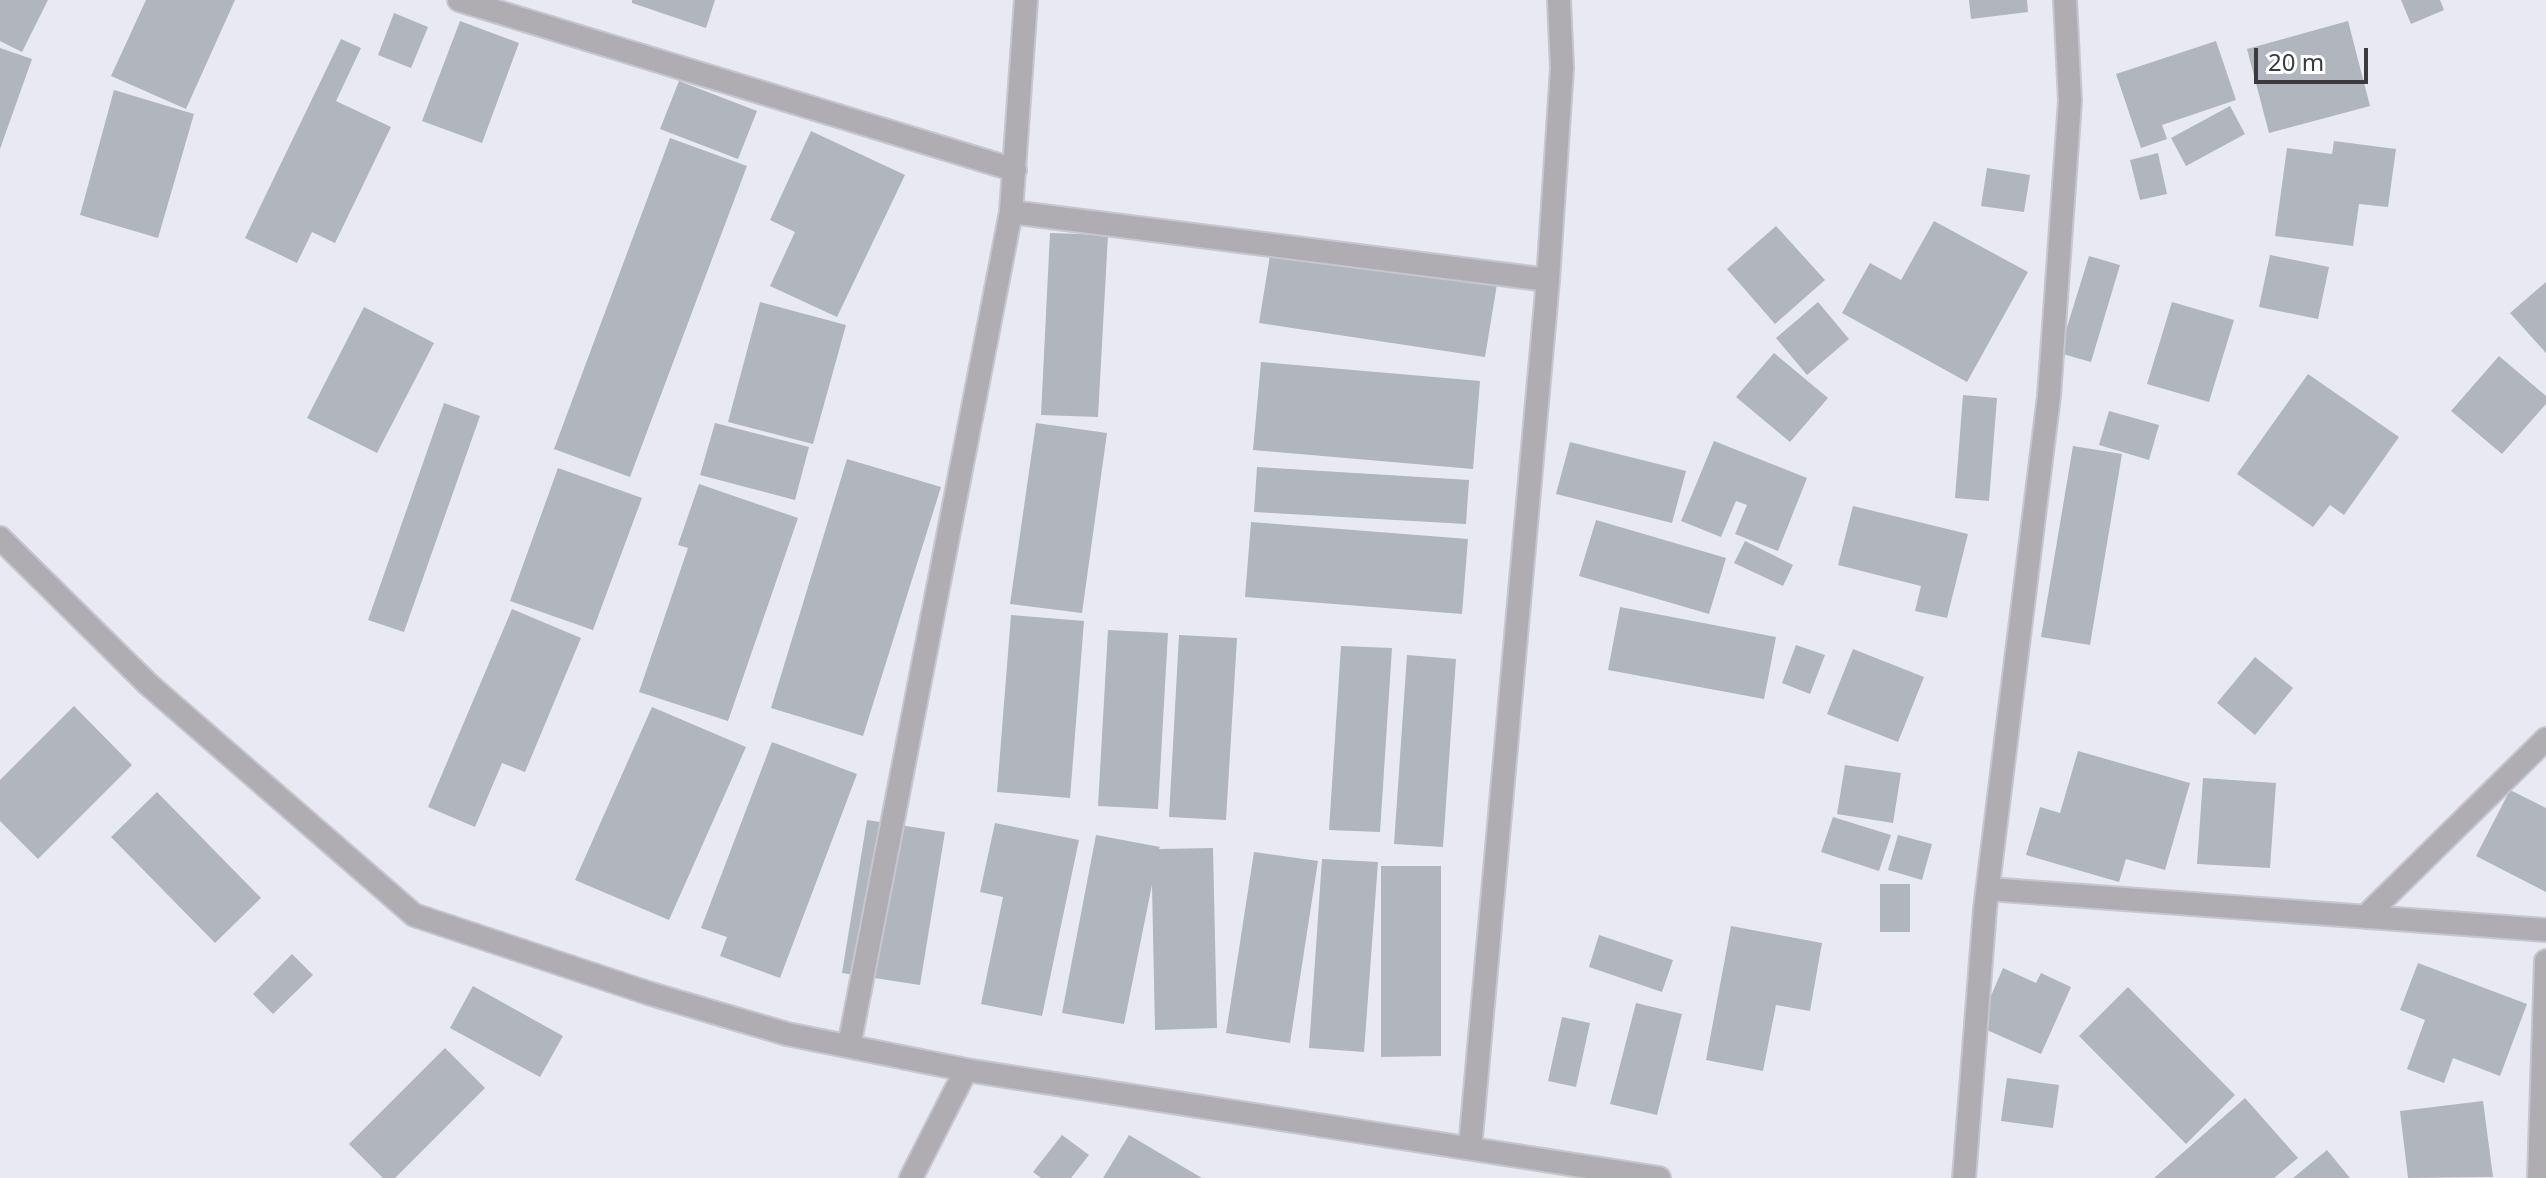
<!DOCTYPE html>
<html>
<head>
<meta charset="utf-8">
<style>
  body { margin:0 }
  #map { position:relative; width:2546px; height:1178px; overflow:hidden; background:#e9e9f4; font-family:"Noto Sans",sans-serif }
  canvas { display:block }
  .scale { position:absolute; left:2254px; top:48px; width:114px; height:36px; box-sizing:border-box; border:4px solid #3b3a3f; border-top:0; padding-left:10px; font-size:24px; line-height:28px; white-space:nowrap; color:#3b3a3f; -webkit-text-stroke:6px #fff; paint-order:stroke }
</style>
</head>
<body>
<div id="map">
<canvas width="2546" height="1178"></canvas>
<div class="scale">20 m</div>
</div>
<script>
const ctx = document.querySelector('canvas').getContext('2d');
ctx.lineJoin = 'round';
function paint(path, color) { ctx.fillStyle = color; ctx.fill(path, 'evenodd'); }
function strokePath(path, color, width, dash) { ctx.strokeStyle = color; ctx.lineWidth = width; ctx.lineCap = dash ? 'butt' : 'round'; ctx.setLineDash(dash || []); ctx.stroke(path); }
paint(new Path2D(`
  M0,0h48l-26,52 -22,-11z
  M146,0h89l-49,109 -75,-33z
  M632,0h83l-9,28 -74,-25z
  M1969,0h58l1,12 -57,7z
  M2401,0h39l4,10 -33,14z
  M394,13l34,14 -17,41 -33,-13z
  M460,21l59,22 -37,100 -60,-22z
  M2348,21l22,85 -101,27 -22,-84z
  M341,39l20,9 -25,53 55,26 -56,116 -23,-11 -15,31 -52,-25z
  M2216,41l20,59 -74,25 5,14 -26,9 -25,-74z
  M0,48l32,11 -32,90z
  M679,81l78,30 -19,48 -78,-30z
  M114,90l80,24 -36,124 -78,-23z
  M2230,106l15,28 -59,32 -15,-28z
  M811,131l94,44 -68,142 -67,-31 25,-54 -25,-12z
  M670,138l77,28 -117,311 -76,-28z
  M2334,141l62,8 -8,58 -29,-3 -6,42 -78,-10 12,-88 45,6z
  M2158,153l9,41 -27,6 -10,-40z
  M1987,168l43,7 -6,37 -43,-6z
  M1934,221l94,51 -61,110 -125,-69 28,-50 31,17z
  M1776,226l49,54 -50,44 -48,-55z
  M1050,233l58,2 -10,182 -57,-2z
  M1271,249l226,35 -12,73 -226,-34z
  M2270,255l59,12 -11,52 -59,-12z
  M2089,256l31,9 -29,97 -32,-9z
  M2546,282v71l-36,-40z
  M760,302l86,23 -33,119 -85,-22z
  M1818,302l31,37 -42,36 -31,-37z
  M2172,302l62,18 -25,82 -62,-18z
  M364,307l70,36 -57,110 -70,-35z
  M1774,353l54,45 -38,44 -54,-45z
  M2499,356l47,40v8l-44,50 -51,-43z
  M1261,362l219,19 -7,88 -220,-19z
  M2308,374l91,63 -55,78 -14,-10 -17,22 -76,-53z
  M1963,395l34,3 -8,103 -34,-3z
  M444,403l36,13 -76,216 -36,-12z
  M2109,411l50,14 -10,35 -50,-15z
  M715,423l94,24 -14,53 -95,-25z
  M1036,423l71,10 -25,180 -72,-9z
  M1714,441l93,37 -29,73 -43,-17 12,-29 -11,-4 -15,36 -40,-16z
  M1570,442l116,29 -14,52 -116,-29z
  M2073,446l49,8 -32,191 -49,-8z
  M847,459l94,28 -78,249 -92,-28z
  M1257,467l212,13 -3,44 -212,-12z
  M558,468l84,30 -49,132 -83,-29z
  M699,484l99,34 -70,203 -89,-29 49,-144 -10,-3z
  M1853,506l115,28 -21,84 -32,-7 6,-25 -83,-21z
  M1596,520l130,38 -17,56 -130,-38z
  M1251,522l217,17 -6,75 -217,-17z
  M1745,541l48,24 -10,21 -49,-23z
  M1620,607l156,30 -12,62 -156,-29z
  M512,609l69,29 -56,134 -23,-9 -27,64 -47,-20z
  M1011,615l73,6 -14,177 -73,-6z
  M1108,630l60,3 -10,176 -60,-3z
  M1179,635l58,3 -11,182 -57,-3z
  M1796,645l29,10 -15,39 -28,-11z
  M1341,646l51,2 -12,184 -51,-2z
  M1853,649l71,28 -26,65 -71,-28z
  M1407,655l49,4 -13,188 -49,-3z
  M2255,657l38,31 -38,47 -38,-32z
  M74,706l58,59 -94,94 -38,-38v-41z
  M652,707l94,40 -77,173 -94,-40z
  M772,742l85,32 -77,204 -60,-22 7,-19 -26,-9z
  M2078,751l112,32 -25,87 -39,-11 -7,23 -93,-27 14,-48 20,6z
  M1845,765l56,8 -8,50 -56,-9z
  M2203,778l73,5 -6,85 -73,-4z
  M2510,790l36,18v84l-70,-36z
  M157,792l104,106 -46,45 -104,-106z
  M1833,817l58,18 -12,36 -58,-19z
  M867,820l78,12 -25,153 -78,-12z
  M995,823l84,17 -37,176 -61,-12 22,-107 -23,-5z
  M1096,835l64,12 -1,2 54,-1 4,180 -62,2 -3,-145 -28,139 -62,-11z
  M1898,835l34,9 -10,36 -34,-10z
  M1254,852l64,9 -28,182 -64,-10z
  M1322,859l56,3 -14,190 -55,-4z
  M1381,866h60v190l-60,1z
  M1880,884h30v48h-30z
  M1731,926l91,17 -12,68 -34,-6 -13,66 -57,-11z
  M1599,935l74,25 -11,32 -73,-25z
  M292,954l21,21 -40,39 -20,-20z
  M2418,963l109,41 -27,72 -47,-18 -9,25 -37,-14 18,-49 -25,-10z
  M2003,968l33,15 5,-10 30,14 -30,67 -63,-28z
  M473,986l90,50 -23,41 -90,-49z
  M2128,987l107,108 -49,49 -107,-108z
  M1636,1003l46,11 -25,101 -47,-11z
  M1562,1017l28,6 -14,64 -28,-6z
  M445,1048l40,40 -90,90h-12l-34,-34z
  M2007,1078l52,7 -6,43 -52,-7z
  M2245,1098l53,60 -24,20h-120z
  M2483,1101l10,76 -85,1 -8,-67z
  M1062,1135l27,20 -18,23h-30l-8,-6z
  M1129,1135l73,43h-99z
  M2327,1150l23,28h-57z`), '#b0b5be');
const minor = new Path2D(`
  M459,0l556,170
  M1011,212l537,68
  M0,538l148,146 266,231 234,78 139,41 179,36 693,108
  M1988,889l558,41
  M2365,917l181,-178
  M849,1046l162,-834 15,-212
  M1470,1148l78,-868 14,-212 -3,-68
  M911,1178l55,-108
  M2539,1178l7,-217`);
const tertiary = new Path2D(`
  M1964,1178l21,-269 64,-513 21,-295 -5,-101`);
strokePath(minor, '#c6c6d0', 26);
strokePath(tertiary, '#c6c6d0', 26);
strokePath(minor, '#afadb1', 22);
strokePath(tertiary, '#afadb1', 22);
</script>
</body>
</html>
